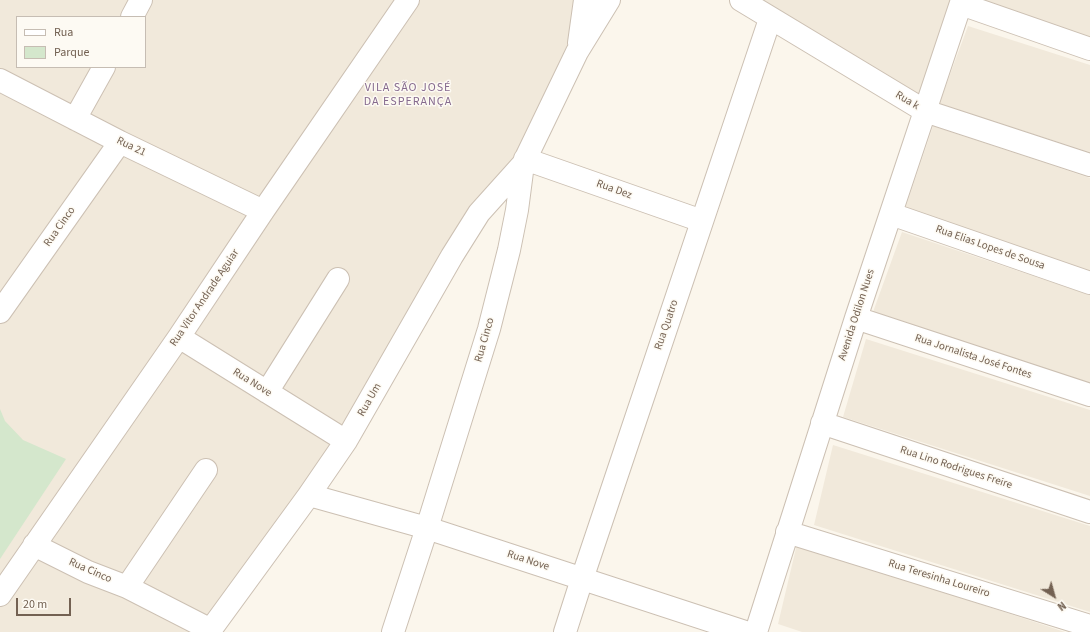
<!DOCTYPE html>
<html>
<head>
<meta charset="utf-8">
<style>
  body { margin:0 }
  #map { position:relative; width:1090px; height:632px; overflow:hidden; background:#fbf6ec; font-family:"Source Sans 3",sans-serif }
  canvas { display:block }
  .legend { position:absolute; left:16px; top:16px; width:130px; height:52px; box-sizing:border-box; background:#fdfaf3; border:1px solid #c6bdb3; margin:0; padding:5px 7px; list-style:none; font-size:12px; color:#736152 }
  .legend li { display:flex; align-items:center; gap:8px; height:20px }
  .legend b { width:20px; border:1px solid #c6bdb3 }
  .north { position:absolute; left:1034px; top:576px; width:40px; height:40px; -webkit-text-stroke:3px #fdfaf3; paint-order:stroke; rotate:143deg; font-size:11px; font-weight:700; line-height:16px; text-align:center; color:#736152 }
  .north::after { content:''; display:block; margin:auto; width:14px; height:18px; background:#736152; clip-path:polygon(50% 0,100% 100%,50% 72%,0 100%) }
  .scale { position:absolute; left:16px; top:598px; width:55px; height:18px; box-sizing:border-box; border:2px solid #736152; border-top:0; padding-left:5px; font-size:12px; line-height:14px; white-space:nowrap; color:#736152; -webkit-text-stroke:3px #fdfaf3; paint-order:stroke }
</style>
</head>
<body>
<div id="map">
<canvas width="1090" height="632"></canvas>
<ul class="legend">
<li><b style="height:5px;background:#fff"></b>Rua</li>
<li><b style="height:11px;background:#d4e7cc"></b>Parque</li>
</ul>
<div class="north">N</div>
<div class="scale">20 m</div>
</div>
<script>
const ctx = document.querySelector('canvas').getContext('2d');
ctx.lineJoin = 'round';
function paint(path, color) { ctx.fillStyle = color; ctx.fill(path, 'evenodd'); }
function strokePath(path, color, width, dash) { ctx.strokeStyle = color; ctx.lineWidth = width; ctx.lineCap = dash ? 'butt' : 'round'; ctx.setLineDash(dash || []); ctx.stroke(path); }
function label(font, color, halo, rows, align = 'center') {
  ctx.font = font + ' "Source Sans 3",sans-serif'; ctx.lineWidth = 3; ctx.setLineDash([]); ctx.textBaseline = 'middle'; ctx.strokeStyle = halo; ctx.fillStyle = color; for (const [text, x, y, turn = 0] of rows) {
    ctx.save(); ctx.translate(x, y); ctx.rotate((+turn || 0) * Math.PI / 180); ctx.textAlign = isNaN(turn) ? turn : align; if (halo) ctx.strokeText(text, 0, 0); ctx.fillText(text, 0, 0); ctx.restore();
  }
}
paint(new Path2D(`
  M0,0h585l-8,52 -54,112 -71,92 -243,376h-209zM17,17h128v50h-128z
  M741,0h221l-37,111z
  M974,0h116v43z
  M968,26l122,39v87l-151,-48z
  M933,126l157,52v97l-188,-57z
  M902,232l188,63v90l-221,-62z
  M866,339l224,71v86l-247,-79z
  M833,445l257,81v86l-276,-87z
  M797,544l268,88h-263l-24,-8z`), '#f1e9db');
paint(new Path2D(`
  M0,409l5,12 18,19 43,19 -66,100z`), '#d4e7cc');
const minor = new Path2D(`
  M741,0l184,111 165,54
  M961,4l129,45
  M132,17l9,-17
  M579,43l6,-43
  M0,80l120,62 143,69
  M75,119l29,-52
  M525,159l177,62
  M891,214l199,69
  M0,312l120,-170
  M856,318l234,77
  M179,337l167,104
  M267,392l71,-113
  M822,423l268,89
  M309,495l118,33 318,104
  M787,532l303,94
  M34,545l54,27 39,15 84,43
  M127,587l79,-117
  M0,595l179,-258 84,-126 145,-211
  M209,632l100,-137 37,-54 106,-185 27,-43 44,-49
  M393,632l34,-104 62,-199 20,-79 8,-40 6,-46 54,-112 32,-52
  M565,632l17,-53 188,-560
  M756,632l100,-314 106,-318`);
strokePath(minor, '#ccc0b3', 24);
strokePath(minor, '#fff', 22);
label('11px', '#736152', '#fdfaf3', [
  ["Rua k",907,101,31],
  ["Rua 21",131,147,26],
  ["Rua Dez",614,190,20],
  ["Rua Cinco",60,227,-55],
  ["Rua Elias Lopes de Sousa",990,248,19],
  ["Rua Vitor Andrade Aguiar",205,298,-56],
  ["Avenida Odilon Nues",857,315,-72],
  ["Rua Quatro",667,325,-71],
  ["Rua Cinco",485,340,-74],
  ["Rua Jornalista José Fontes",973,357,18],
  ["Rua Nove",252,383,32],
  ["Rua Um",370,400,-60],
  ["Rua Lino Rodrigues Freire",956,468,18],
  ["Rua Nove",528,561,18],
  ["Rua Cinco",90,571,24],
  ["Rua Teresinha Loureiro",939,579,17]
]);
ctx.letterSpacing = '1px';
label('12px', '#866a8e', '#fdfaf3', [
  ["VILA SÃO JOSÉ",408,88],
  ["DA ESPERANÇA",408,102]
]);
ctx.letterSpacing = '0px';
</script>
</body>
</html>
